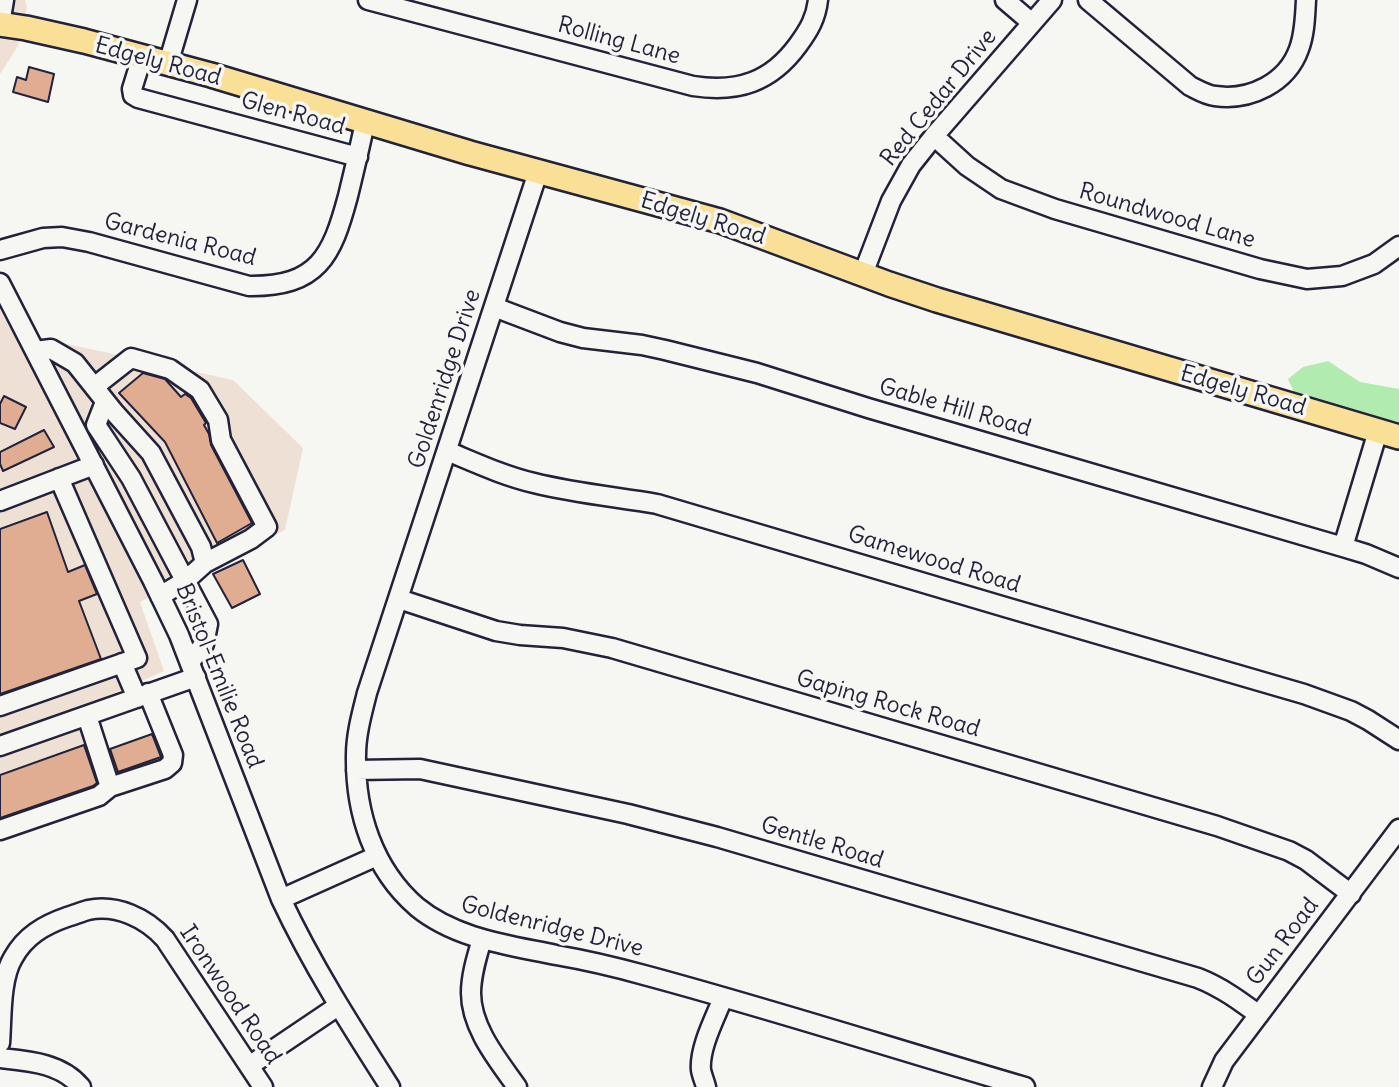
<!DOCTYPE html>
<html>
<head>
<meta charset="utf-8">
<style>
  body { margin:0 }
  canvas { display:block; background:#f6f6f2 }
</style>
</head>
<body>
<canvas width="1399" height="1087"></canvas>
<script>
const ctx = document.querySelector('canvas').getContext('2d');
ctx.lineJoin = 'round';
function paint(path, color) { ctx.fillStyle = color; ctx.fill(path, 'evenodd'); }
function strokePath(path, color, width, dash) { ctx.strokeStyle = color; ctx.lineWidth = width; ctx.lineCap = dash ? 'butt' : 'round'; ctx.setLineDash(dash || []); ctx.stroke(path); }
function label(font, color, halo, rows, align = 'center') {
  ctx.font = font + ' Delius,sans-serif'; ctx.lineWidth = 7; ctx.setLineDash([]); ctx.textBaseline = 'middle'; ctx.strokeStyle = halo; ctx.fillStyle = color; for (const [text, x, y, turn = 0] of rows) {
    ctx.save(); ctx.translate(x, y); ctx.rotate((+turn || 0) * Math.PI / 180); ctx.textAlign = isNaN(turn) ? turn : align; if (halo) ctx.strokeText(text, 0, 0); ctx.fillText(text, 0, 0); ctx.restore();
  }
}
paint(new Path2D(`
  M0,0h25l2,7 -9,39 -18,28z
  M0,310l12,22 221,48 70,68 -18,82 -145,72 24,69 -83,37 30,89 -111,39z`), '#efe0d6');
paint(new Path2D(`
  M1328,361l32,21 39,7v38l-105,-35 -6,-13 15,-12z`), '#b1ebb0');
const building = new Path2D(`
  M29,67l25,7 -6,28 -35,-10 4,-15 9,3z
  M143,373l22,6 16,18 4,-3 6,4 15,25 -2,2 5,9 2,11 41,78 -35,20 -52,-101 -46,-49z
  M4,396l22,11 -11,22 -15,-6v-19z
  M44,430l10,17 -51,24 -3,-7v-12z
  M47,512l21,60 17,-7 12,29 -18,7 22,58 -101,35v-165z
  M243,560l17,34 -28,14 -19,-34z
  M152,734l9,23 -43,15 -8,-23z
  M84,745l13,38 -4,3 -93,32v-43z`);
paint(building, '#e0ad93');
strokePath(building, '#22223b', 2);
const minor = new Path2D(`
  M368,0l325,86c45,7 78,-4 105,-41 11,-15 18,-27 20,-45
  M1005,0l27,23
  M1088,0l102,86c8,4 16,9 25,10 35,5 72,-13 84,-47 6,-16 6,-33 7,-49
  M0,24l4,-24
  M142,57l-10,32 1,6 5,3 220,59
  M168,64l19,-64
  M934,136l33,30 34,23 54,20 205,60 47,10 35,-3 32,-12 25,-18
  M538,172l-171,521c-5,20 -11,41 -11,62 -1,57 17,114 61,152 39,32 92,38 139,48 29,5 59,12 88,20 127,34 254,75 381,112
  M0,250l43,-12 19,-1 27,5 160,44c69,1 83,-30 99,-90 6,-25 12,-49 17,-74
  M863,274l28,-73 20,-36 23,-29 118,-136
  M0,283l153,298 26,54 102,264c31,66 70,127 109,188
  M494,307l66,25 23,6 59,7 23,5 92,23 111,35 475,139 23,7 33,14
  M35,351l16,-2 24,14 39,49 37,41 50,94 4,16 -20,18 -25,15
  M94,387l37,-29 39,11 30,21 18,30 3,20 46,87 -16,12 -46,24
  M105,402l-9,23 35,53 77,146 -4,20 -14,18
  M447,451c29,12 57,25 87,32 40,10 82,14 123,21l348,103 299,87 47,17 17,9 31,20
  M0,501l94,-36
  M1343,547l35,-116
  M399,599l97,32 24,4 43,3 49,10 605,178 72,25 17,9 45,34
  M122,663l15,35
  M0,706l137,-48 -78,-180
  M87,716l23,71
  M0,746l196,-69
  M356,770l64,-1 208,45 89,23 481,141c23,9 42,23 61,37
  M0,830l99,-34 11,-9 55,-18 7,-6 1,-8 -25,-62
  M281,899l96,-43
  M482,939c-5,17 -11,36 -11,54 0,35 27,67 46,94
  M0,1043c2,-25 0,-63 13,-85 12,-22 31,-33 54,-41 7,-2 14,-5 21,-7 29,-6 58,8 77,29l98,148
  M0,1058c29,3 61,5 81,29
  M249,1066l89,-60
  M706,1087c-1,-5 -4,-11 -5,-17 -2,-22 14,-52 22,-72
  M1212,1087l12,-26 175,-232`);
const major = new Path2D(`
  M0,24l26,4 58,13 127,34 259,78 250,68 169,63 48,16 462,137`);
strokePath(minor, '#22223b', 23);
strokePath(major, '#22223b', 28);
strokePath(minor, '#f6f6f2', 18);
strokePath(major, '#fadf96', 23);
label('23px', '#22223b', '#f6f6f2', [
  ["Rolling Lane",619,41,15],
  ["Edgely Road",158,62,15],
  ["Red Cedar Drive",939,98,-51],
  ["Glen Road",293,114,15],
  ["Roundwood Lane",1167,216,16],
  ["Edgely Road",703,219,17],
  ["Gardenia Road",180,240,14],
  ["Goldenridge Drive",445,379,-72],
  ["Edgely Road",1243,391,16],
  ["Gable Hill Road",955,408,16],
  ["Gamewood Road",934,560,17],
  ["Bristol-Emilie Road",219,676,68],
  ["Gaping Rock Road",888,704,16],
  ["Gentle Road",822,843,17],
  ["Goldenridge Drive",552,927,14],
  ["Gun Road",1283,942,-53],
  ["Ironwood Road",230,995,56]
]);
</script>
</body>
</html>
